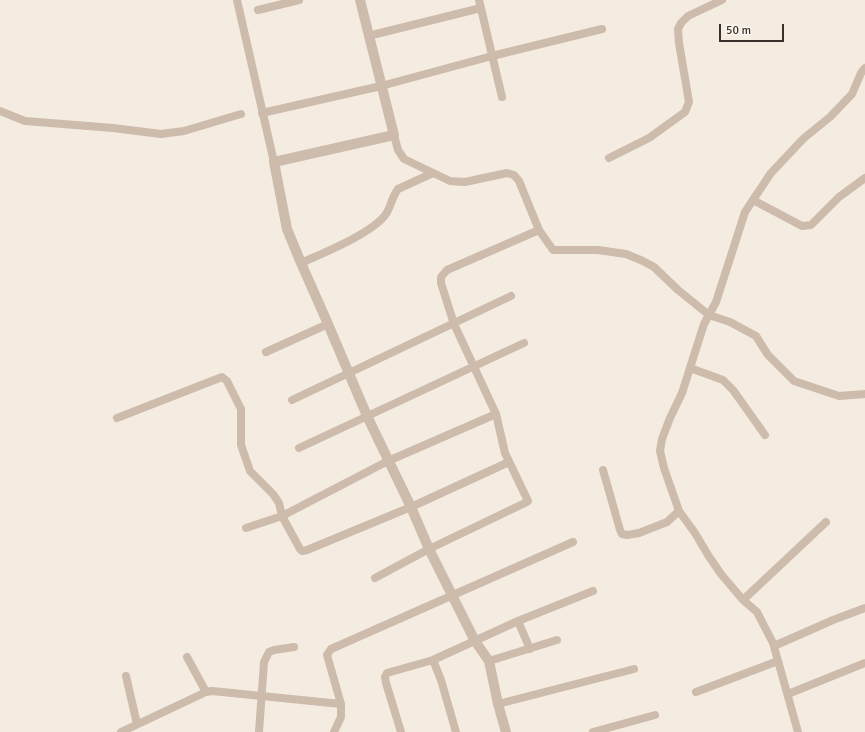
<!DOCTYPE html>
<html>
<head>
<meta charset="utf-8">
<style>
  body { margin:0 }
  #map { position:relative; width:865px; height:732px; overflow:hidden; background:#f4ebe1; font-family:Signika,sans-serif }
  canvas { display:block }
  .scale { position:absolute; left:719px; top:24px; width:65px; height:18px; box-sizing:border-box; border:2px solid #3b302b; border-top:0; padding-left:5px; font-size:12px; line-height:14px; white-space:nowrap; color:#3b302b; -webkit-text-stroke:3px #fbf5ee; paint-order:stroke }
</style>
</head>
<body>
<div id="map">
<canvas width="865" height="732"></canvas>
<div class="scale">50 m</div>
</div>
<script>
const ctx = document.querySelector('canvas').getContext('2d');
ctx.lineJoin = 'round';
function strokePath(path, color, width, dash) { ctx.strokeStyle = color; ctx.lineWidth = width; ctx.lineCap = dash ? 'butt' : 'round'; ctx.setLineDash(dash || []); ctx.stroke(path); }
strokePath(new Path2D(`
  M237,0l37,162
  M479,0l23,97
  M258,10l41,-10
  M368,36l113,-28
  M0,111l25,10 88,7 48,6 23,-3 57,-17
  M262,113l119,-27 111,-30 110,-27
  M394,135l4,15 6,9 46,22 15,1 42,-9 7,2 5,6 20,49 14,20h45l28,4 17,7 11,6 24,23 31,25 21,7 26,14 12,19 26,26 45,15 26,-2
  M609,158l40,-20 36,-26 4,-10 -10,-59 -1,-14 3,-6 7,-7 34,-16
  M753,200l49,26 9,-1 28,-28 26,-19
  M301,263c22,-10 72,-30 85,-49 5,-8 6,-17 12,-25l35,-16
  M266,352l62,-28
  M690,368l33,12 10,10 32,45
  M292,400l219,-104
  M117,418l105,-41 5,4 14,28v36l9,26 23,23 6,9 3,13 18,33 2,2 5,-1 104,-43 98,-45
  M299,448l225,-105
  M603,470l17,60 2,4 5,1 12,-2 28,-11 12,-11
  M246,528l36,-12 106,-55 108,-47
  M375,578l54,-29 98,-47 1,-1 -23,-48 -9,-39 -42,-90 -13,-41v-6l6,-7 92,-40
  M743,600l83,-78
  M518,621l12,28
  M774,646l59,-26 32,-12
  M187,657l19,35
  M433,660l8,20 15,52
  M489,661l68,-21
  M126,676l11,48
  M696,692l82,-31
  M788,694l77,-31
  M498,704l136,-35
  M121,732l85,-40 6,-1 129,13
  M259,732l5,-70 5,-10 5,-2 20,-3
  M334,732l7,-15v-13l-14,-49 4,-6 242,-107
  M401,732l-15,-49 -1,-6 2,-4 46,-13 85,-39 75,-30
  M593,732l62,-17
  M798,732l-25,-89 -16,-31 -14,-12 -22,-26 -13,-19 -13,-22 -16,-22 -15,-43 -4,-17 2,-12 8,-21 12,-25 22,-69 12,-22 29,-90 26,-39 33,-35 26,-21 22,-23 9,-21 4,-5`), '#cdbbac', 8);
strokePath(new Path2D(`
  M360,0l34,135 -120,27 13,67 14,34 27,61 39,92 44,91 18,42 46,92 14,20 9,43 8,28`), '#cdbbac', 10);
</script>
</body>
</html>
